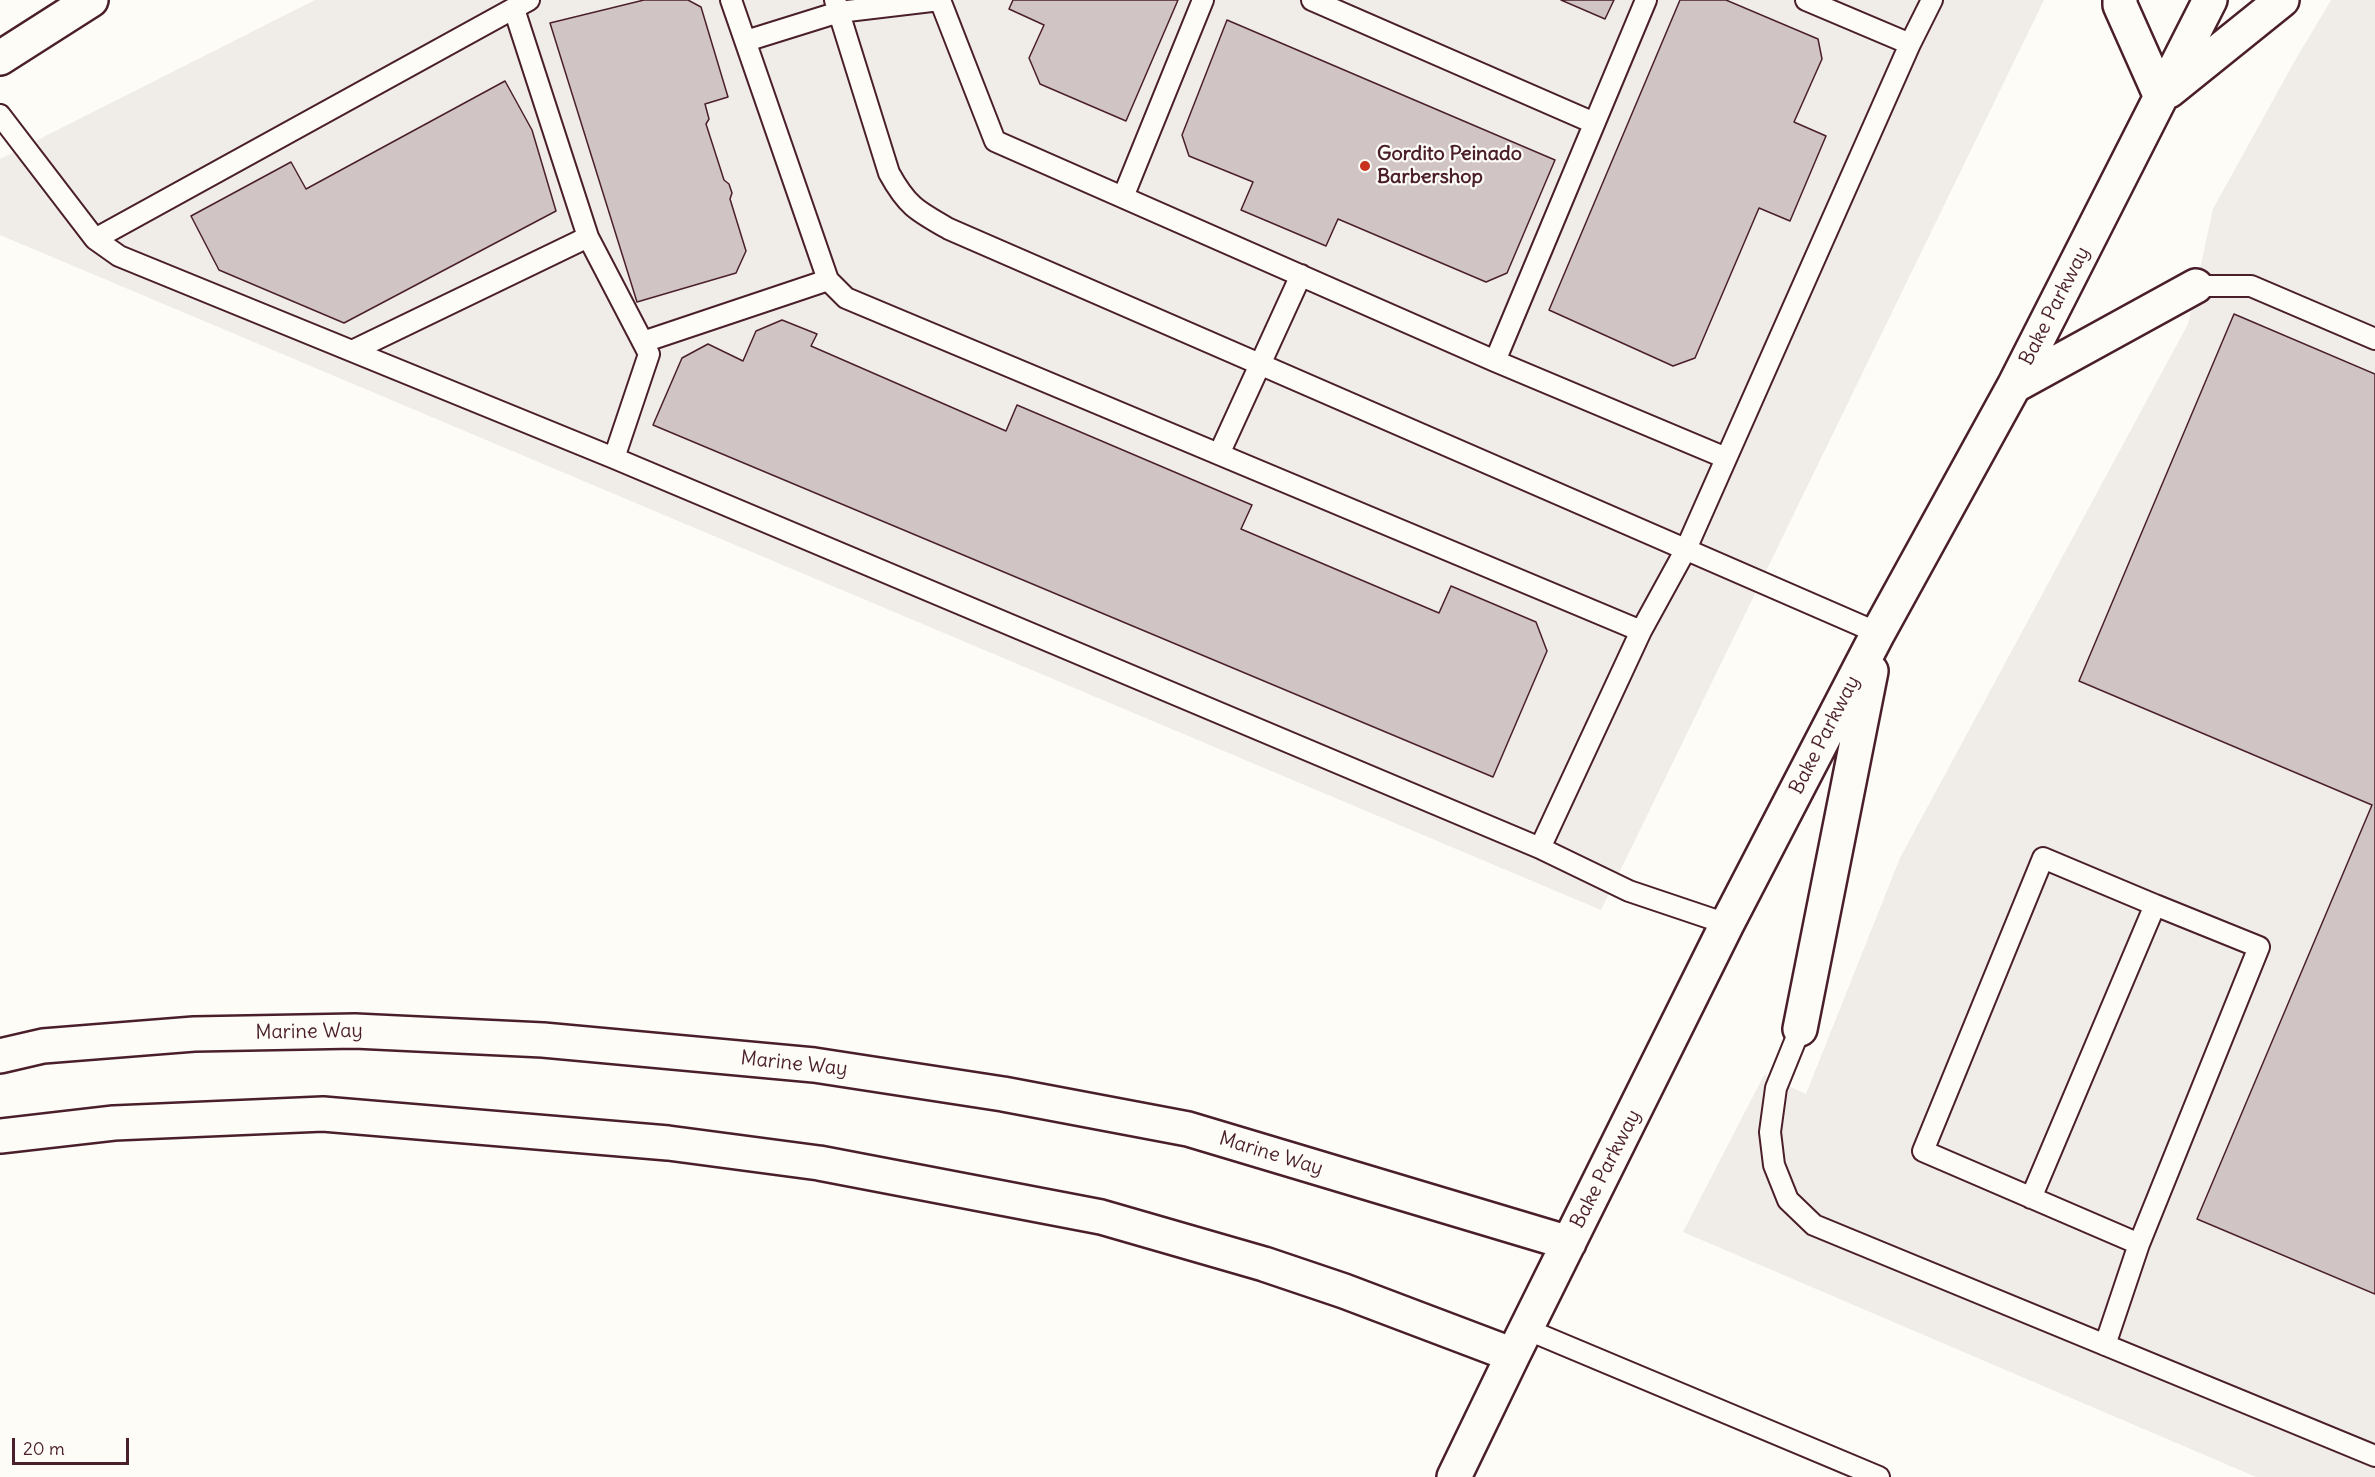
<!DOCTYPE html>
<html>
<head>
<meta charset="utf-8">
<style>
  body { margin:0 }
  #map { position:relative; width:2375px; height:1477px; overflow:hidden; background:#fdfcf7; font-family:Delius,sans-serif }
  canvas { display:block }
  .scale { position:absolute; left:12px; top:1438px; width:117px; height:27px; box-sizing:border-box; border:3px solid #4a1f2b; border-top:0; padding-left:8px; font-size:18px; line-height:21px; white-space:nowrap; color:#4a1f2b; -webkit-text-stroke:4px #fdfcf7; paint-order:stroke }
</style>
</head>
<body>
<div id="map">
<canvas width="2375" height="1477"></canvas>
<div class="scale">20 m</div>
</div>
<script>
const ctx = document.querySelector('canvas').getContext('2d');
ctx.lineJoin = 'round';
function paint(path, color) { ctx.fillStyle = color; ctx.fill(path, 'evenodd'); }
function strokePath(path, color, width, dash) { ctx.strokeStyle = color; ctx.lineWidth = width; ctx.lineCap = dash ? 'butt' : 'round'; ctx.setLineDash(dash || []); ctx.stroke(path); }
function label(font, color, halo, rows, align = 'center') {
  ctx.font = font + ' Delius,sans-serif'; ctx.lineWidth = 4.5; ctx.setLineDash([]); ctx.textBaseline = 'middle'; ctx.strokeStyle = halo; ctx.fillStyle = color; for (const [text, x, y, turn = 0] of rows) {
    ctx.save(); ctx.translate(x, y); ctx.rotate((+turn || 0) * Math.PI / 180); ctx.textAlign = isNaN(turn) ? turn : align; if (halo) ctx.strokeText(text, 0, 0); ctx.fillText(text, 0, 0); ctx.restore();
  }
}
paint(new Path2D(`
  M315,0h1729l-443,910 -1601,-675v-76z
  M2331,0h44v1477h-119l-573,-245 81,-157 42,19 94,-236 288,-534 25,-115 80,-145z`), '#f0ece8');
const building = new Path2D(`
  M644,0h44l13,7 27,90 -23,7 4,15 -3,5 18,56 5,4 3,9 -2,6 16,52 -10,22 -99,29 -87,-279z
  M1013,0h165l-52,121 -86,-37 -11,-26 15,-33 -35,-16z
  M1561,0h53l-9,19z
  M1680,0h46l92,39 4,20 -28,63 32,14 -36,85 -31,-13 -64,150 -22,8 -124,-56z
  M1227,20l328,140 -48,113 -21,9 -148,-63 -12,27 -85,-36 12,-28 -64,-26 -7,-21z
  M505,81l27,49 24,81 -212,112 -125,-53 -28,-54 100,-54 15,27z
  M2234,314l141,60v920l-178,-75 175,-414 -293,-124z
  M782,320l35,14 -6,12 195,85 11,-26 235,100 -11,24 198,84 12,-27 85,36 11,29 -54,126 -840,-352 29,-67 26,-14 35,17 13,-30z`);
paint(building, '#d0c5c4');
strokePath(building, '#4a1f2b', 1.5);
const lane = new Path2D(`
  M731,0l97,280 18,18 795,333
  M835,0l54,173c18,33 28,38 60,56l929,404
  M940,0l55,141 500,220 231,97
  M1312,0l282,123
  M1806,0l104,44
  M514,9l74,228 61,117 -35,104
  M746,41l93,-29 101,-12
  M0,115l95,124 24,17 495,202 926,390 101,-217 45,-82 224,-505 22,-44
  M1123,197l80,-197
  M95,239l434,-239
  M2196,286h55l124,53
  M643,342l185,-62
  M352,351l236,-114
  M1495,361l151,-361
  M1219,454l82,-179
  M1540,848l89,43 98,33
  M1800,1029l-24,59 -6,44 4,33 14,35 26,25 561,231
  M2031,1198l124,-293 -112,-47 -120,293 216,93 -34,101
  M2139,1244l120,-297 -104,-42
  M1526,1329l353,148`);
const street = new Path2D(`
  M0,58l91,-58`);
const primary = new Path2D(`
  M2120,0v5l41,92
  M2169,91l113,-91
  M2014,386l182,-100
  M1800,1029l71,-358
  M0,1056l43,-10 151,-12 161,-3 188,9 271,25 189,29 185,35 381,114
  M0,1136l114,-13 209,-9 345,29 151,20 282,54 163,47 80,27 169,64
  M1454,1477l59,-122 214,-431 151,-291 136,-247 196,-386`);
strokePath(lane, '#4a1f2b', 24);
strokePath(street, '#4a1f2b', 38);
strokePath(primary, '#4a1f2b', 38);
strokePath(lane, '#fdfcf7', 20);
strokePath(street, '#fdfcf7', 33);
strokePath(primary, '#fdfcf7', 33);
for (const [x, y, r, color] of [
  [1365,166,6,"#c8321e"]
]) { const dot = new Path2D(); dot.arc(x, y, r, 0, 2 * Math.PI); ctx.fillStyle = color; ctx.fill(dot); strokePath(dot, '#fdfcf7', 2); }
label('bold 20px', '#4a1f2b', '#fdfcf7', [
  ["Gordito Peinado",1377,154],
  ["Barbershop",1377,177]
], 'left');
label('20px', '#4a1f2b', '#fdfcf7', [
  ["Bake Parkway",2055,306,-63],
  ["Bake Parkway",1825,735,-63],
  ["Marine Way",309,1032,-1],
  ["Marine Way",794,1064,6],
  ["Marine Way",1271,1154,17],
  ["Bake Parkway",1606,1169,-63]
]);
</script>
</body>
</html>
